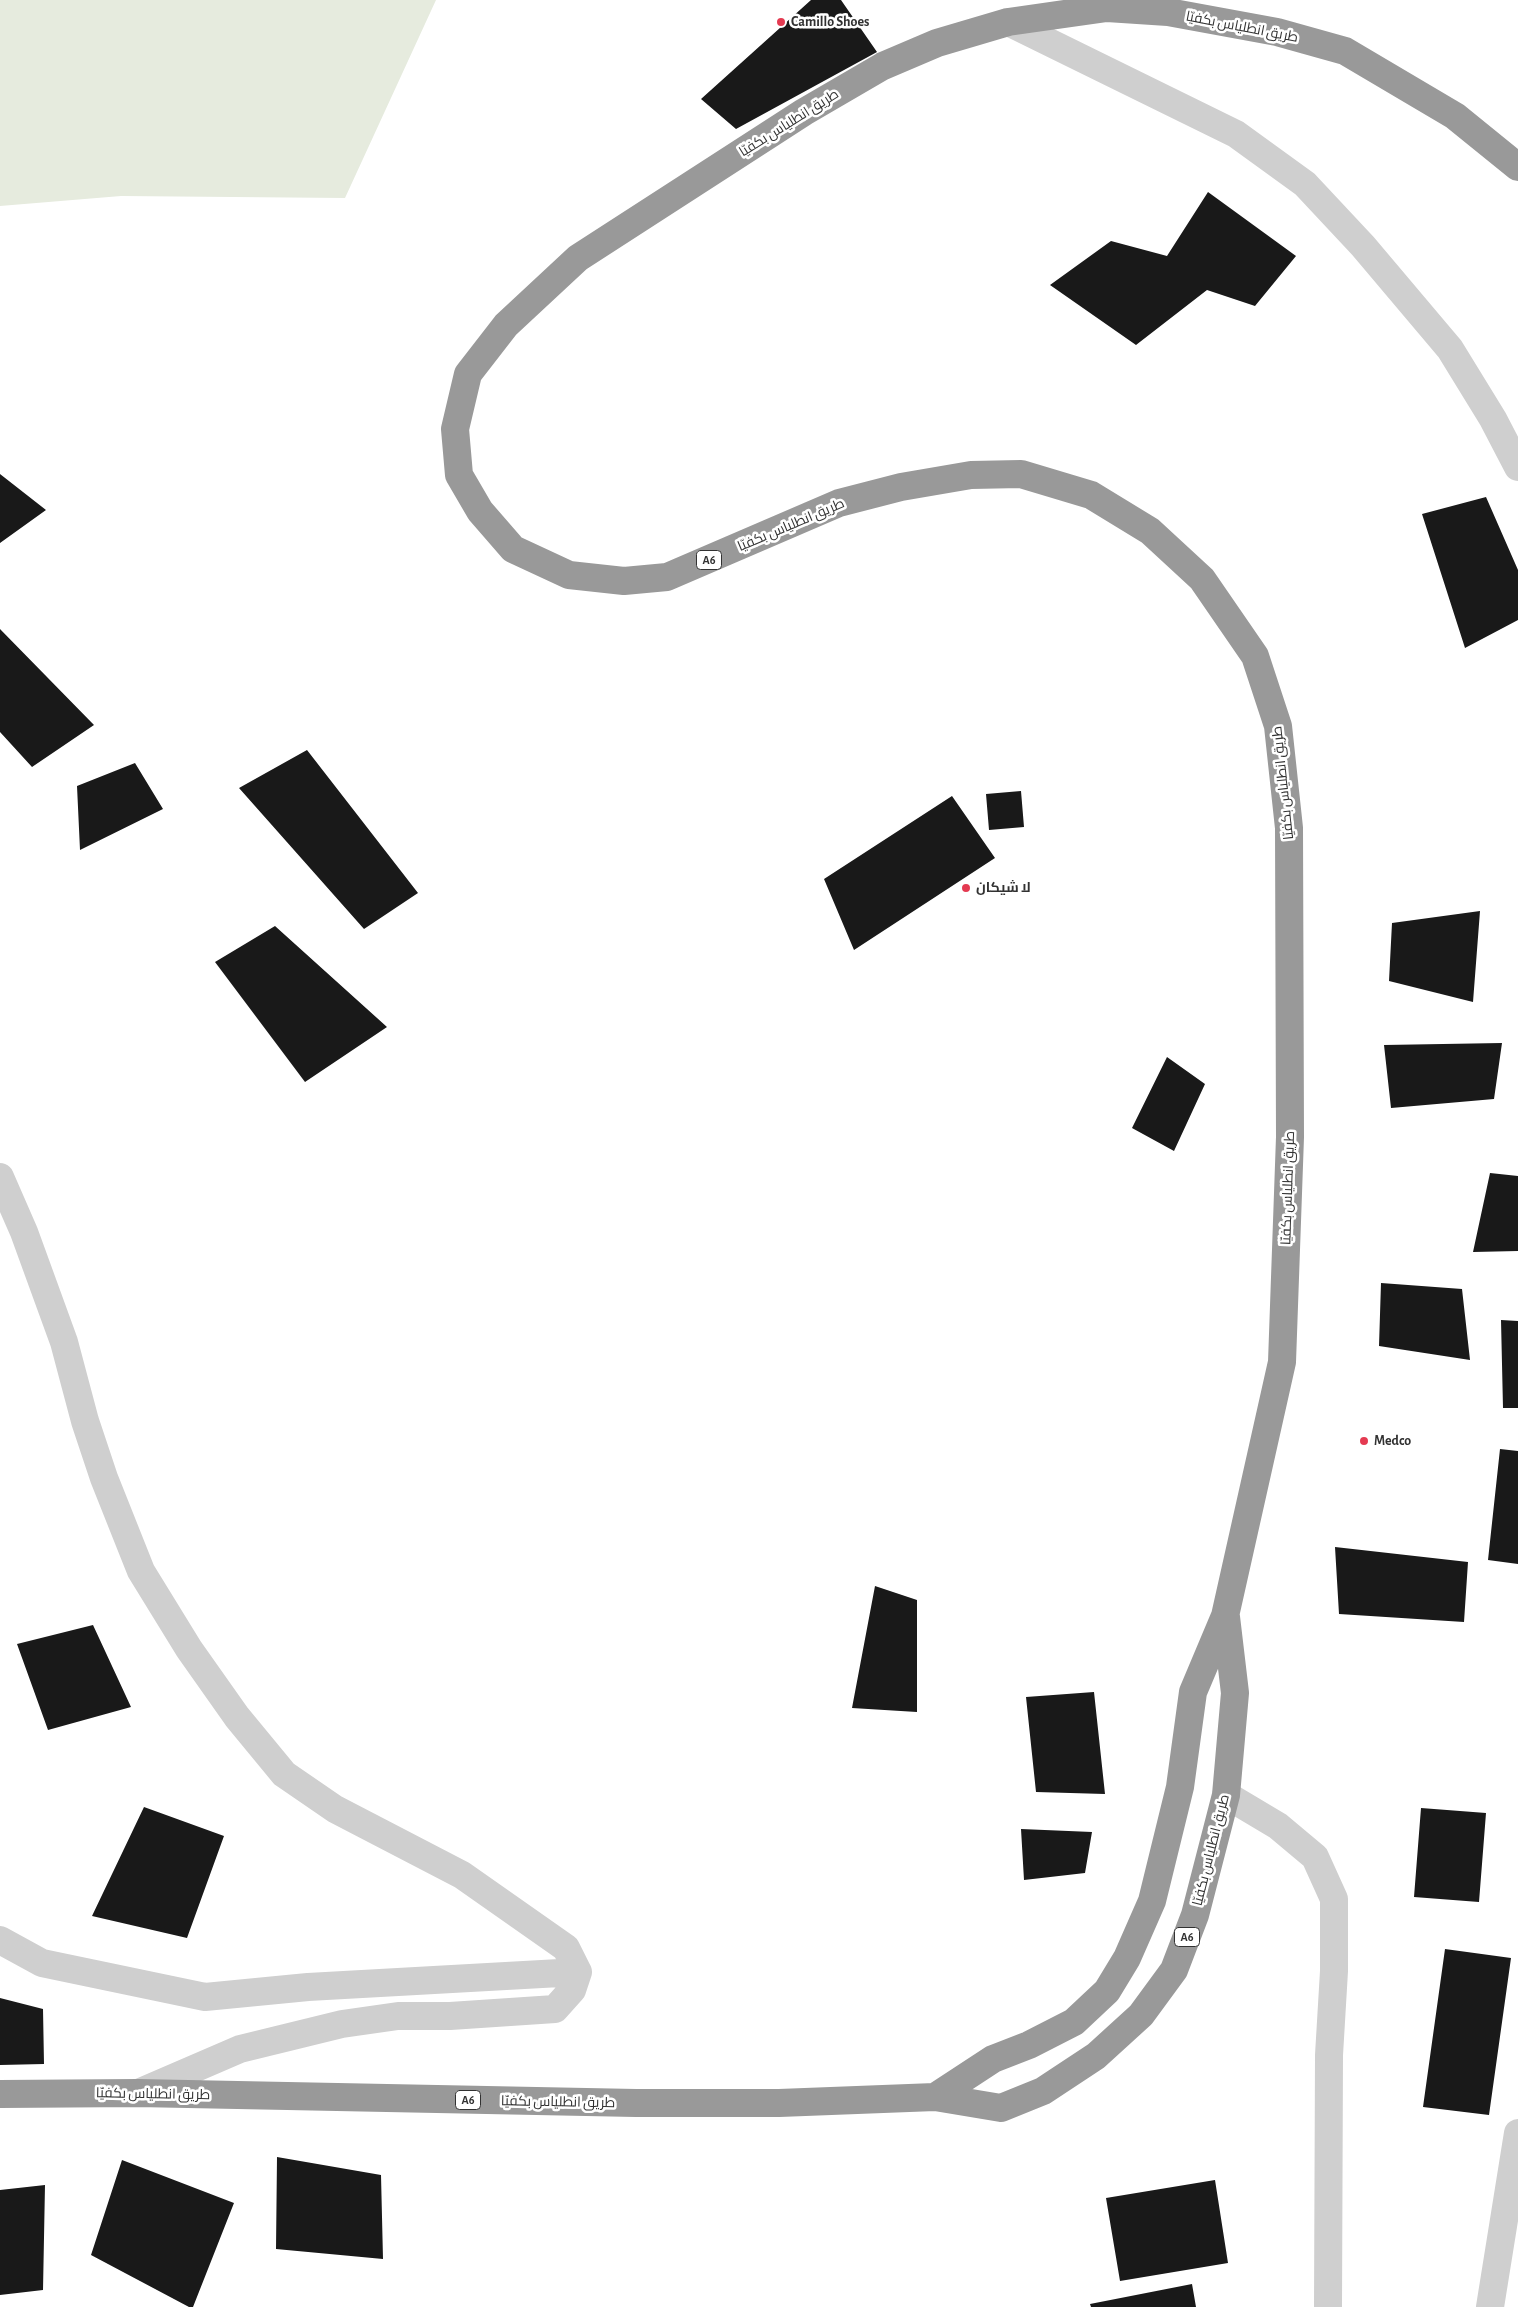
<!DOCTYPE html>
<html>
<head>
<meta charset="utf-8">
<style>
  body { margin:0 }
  canvas { display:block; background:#fff }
</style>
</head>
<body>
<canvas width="1518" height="2307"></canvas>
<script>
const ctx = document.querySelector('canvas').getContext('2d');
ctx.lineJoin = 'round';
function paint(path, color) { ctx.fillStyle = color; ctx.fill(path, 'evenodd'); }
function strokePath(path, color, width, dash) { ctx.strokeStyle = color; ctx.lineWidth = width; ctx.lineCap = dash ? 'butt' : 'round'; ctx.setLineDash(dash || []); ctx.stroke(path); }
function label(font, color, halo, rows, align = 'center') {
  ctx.font = font + ' "Alegreya Sans",Cairo,sans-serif'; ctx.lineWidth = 5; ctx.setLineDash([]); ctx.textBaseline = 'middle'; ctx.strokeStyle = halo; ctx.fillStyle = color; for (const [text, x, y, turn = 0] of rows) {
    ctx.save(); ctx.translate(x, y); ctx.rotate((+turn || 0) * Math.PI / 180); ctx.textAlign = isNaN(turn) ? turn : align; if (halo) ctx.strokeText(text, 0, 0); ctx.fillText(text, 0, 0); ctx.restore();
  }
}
paint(new Path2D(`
  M0,0h436l-91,198 -224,-2 -121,10z`), '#e6ebde');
paint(new Path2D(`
  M811,0h30l36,52 -141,77 -35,-30z
  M1208,192l88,64 -41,50 -48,-16 -71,55 -86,-60 61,-44 56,15z
  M0,474l46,36 -46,33z
  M1486,497l32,73v50l-53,28 -43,-134z
  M0,629l94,96 -62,42 -32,-35z
  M307,750l111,143 -54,36 -125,-141z
  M135,763l28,46 -83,41 -3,-64z
  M1021,791l3,36 -35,3 -3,-36z
  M952,796l43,62 -141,92 -30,-71z
  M1480,911l-7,91 -84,-21 3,-58z
  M275,926l112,101 -82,55 -90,-120z
  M1502,1043l-8,56 -103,9 -7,-63z
  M1167,1057l38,27 -31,67 -42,-23z
  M1490,1173l28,3v75l-45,1z
  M1381,1283l81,6 8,71 -91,-14z
  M1501,1320l17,1v87h-15z
  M1500,1449l18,2v113l-30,-4z
  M1335,1547l133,15 -4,60 -125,-8z
  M875,1586l42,14v112l-65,-4z
  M93,1625l38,82 -83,23 -31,-86z
  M1094,1692l11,102 -69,-2 -10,-95z
  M144,1807l80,29 -37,102 -95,-22z
  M1421,1808l65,5 -7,89 -65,-5z
  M1021,1829l71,3 -7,41 -61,7z
  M1445,1949l66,9 -22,157 -66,-8z
  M0,1998l43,11 1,55 -44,1z
  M277,2157l104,18 2,84 -107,-10z
  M122,2160l112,43 -41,104h-4l-98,-52z
  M1215,2180l13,83 -108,18 -14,-83z
  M45,2185l-2,105 -43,5v-105z
  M1192,2284l4,23h-105l-1,-3z`), '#191919');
strokePath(new Path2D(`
  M1008,22l228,112 69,50 58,62 87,103 43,70 25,48
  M0,1177l24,55 40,110 21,79 19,57 37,93 48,78 48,68 47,57 51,35 127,66 104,73 12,24 -6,18 -17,19 -105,7h-52l-56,8 -102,25 -102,44
  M1226,1795l52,31 37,31 19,42v72l-5,84 -1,252
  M0,1940l42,23 163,34 103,-10 270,-15
  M1490,2307l28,-174`), '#cfcfcf', 28);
strokePath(new Path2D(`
  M0,2094l138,-1 498,10h143l156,-6 66,11 42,-17 53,-35 45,-41 33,-45 21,-55 31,-120 9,-102 -9,-76
  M935,2097l58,-38 36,-14 45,-23 33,-31 20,-33 25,-57 28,-114 13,-95 32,-76 57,-254 8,-225 -1,-309 -11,-102 -23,-70 -53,-77 -52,-48 -59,-36 -70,-21 -50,1 -70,12 -62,16 -172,74 -43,4 -55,-6 -56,-26 -33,-38 -21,-36 -4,-46 13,-55 38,-49 72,-67 226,-146 79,-46 54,-23 71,-21 99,-14 61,4 109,20 68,19 110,65 63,51`), '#999', 28);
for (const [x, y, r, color] of [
  [781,22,5,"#e43a51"],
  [966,888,5,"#e43a51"],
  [1364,1441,5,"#e43a51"]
]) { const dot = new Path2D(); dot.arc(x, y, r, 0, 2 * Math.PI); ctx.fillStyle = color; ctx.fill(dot); strokePath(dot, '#fff', 2); }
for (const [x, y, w] of [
  [709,560,25],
  [1187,1937,25],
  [468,2100,25]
]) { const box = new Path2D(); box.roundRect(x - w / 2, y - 9.5, w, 19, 4); ctx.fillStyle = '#fff'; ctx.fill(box); strokePath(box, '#323232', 1); }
label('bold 12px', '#323232', null, [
  ["A6",709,560],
  ["A6",1187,1937],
  ["A6",468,2100]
]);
label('bold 14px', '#323232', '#fff', [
  ["Camillo Shoes",791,22],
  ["لا شيكان",976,888],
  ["Medco",1374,1441]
], 'left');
label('14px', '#323232', '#fff', [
  ["طريق انطلياس بكفيّا",1242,27,11],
  ["طريق انطلياس بكفيّا",789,123,-32],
  ["طريق انطلياس بكفيّا",791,525,-23],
  ["طريق انطلياس بكفيّا",1283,783,-96],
  ["طريق انطلياس بكفيّا",1288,1188,-88],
  ["طريق انطلياس بكفيّا",1211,1850,-76],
  ["طريق انطلياس بكفيّا",153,2094,1],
  ["طريق انطلياس بكفيّا",558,2102,1]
]);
</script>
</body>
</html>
